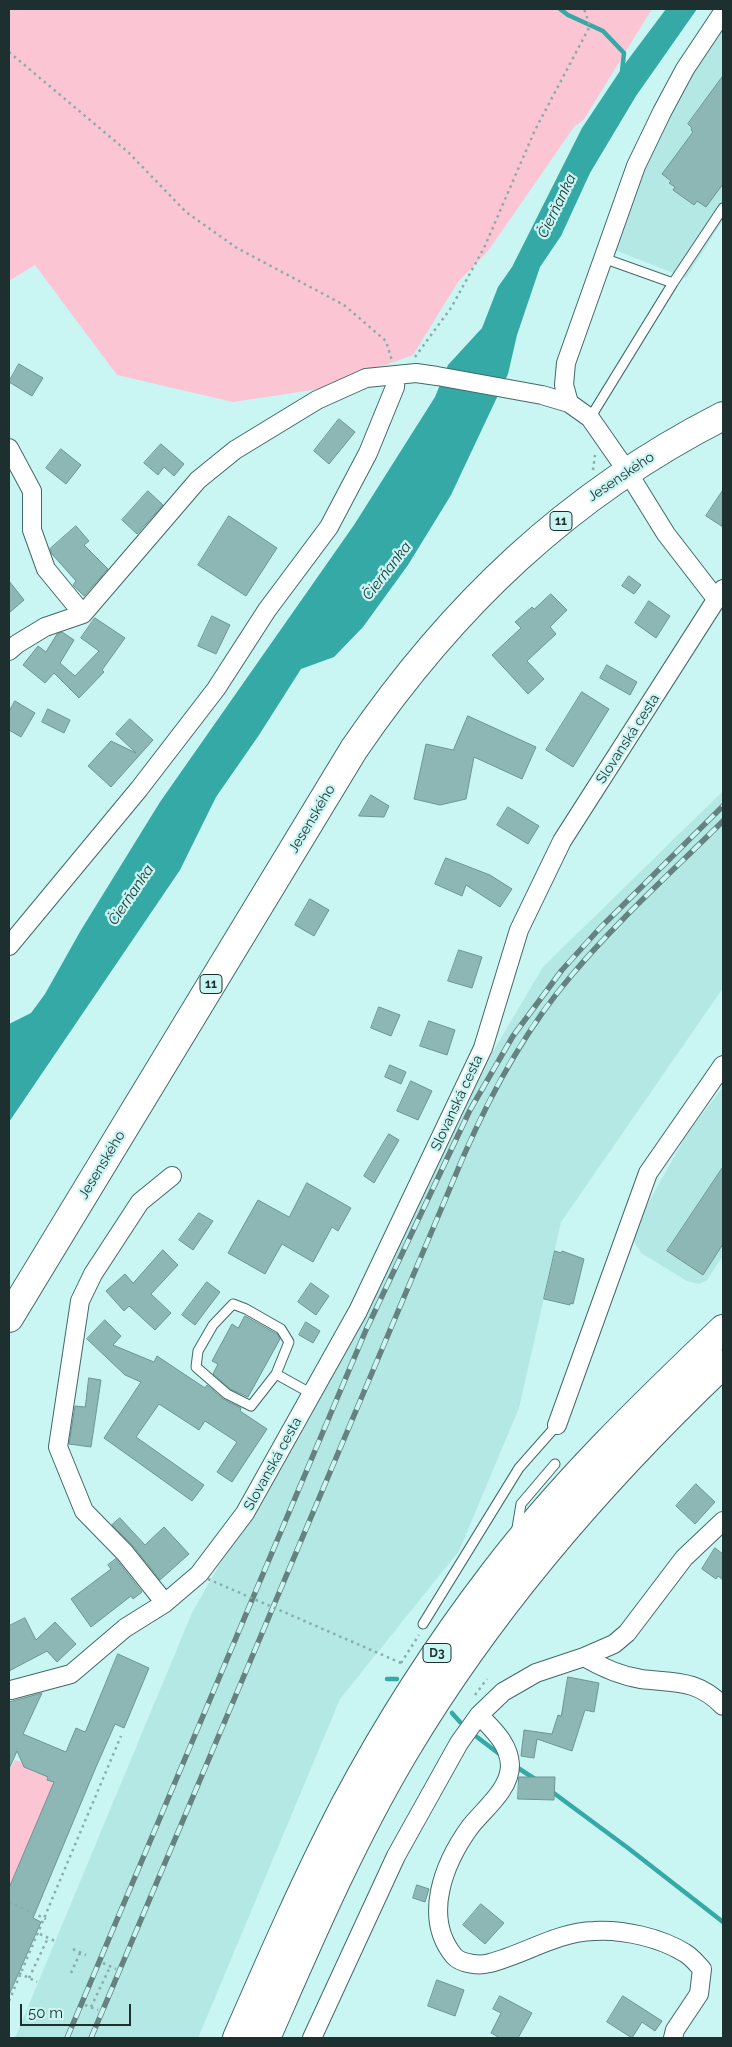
<!DOCTYPE html>
<html>
<head>
<meta charset="utf-8">
<style>
  body { margin:0 }
  #map { position:relative; width:732px; height:2047px; overflow:hidden; background:#c9f5f3; font-family:Raleway,sans-serif }
  canvas { display:block }
  .frame { position:absolute; inset:0; border:10px solid #1d2f2e; pointer-events:none }
  .scale { position:absolute; left:20px; top:2004px; width:111px; height:22px; box-sizing:border-box; border:2px solid #1d2f2e; border-top:0; padding-left:6px; font-size:15px; line-height:18px; white-space:nowrap; color:#1d2f2e; -webkit-text-stroke:4px #c9f5f3; paint-order:stroke }
</style>
</head>
<body>
<div id="map">
<canvas width="732" height="2047"></canvas>
<div class="frame"></div>
<div class="scale">50 m</div>
</div>
<script>
const ctx = document.querySelector('canvas').getContext('2d');
ctx.lineJoin = 'round';
function paint(path, color) { ctx.fillStyle = color; ctx.fill(path, 'evenodd'); }
function strokePath(path, color, width, dash) { ctx.strokeStyle = color; ctx.lineWidth = width; ctx.lineCap = dash ? 'butt' : 'round'; ctx.setLineDash(dash || []); ctx.stroke(path); }
function label(font, color, halo, rows, align = 'center') {
  ctx.font = font + ' Raleway,sans-serif'; ctx.lineWidth = 4.5; ctx.setLineDash([]); ctx.textBaseline = 'middle'; ctx.strokeStyle = halo; ctx.fillStyle = color; for (const [text, x, y, turn = 0] of rows) {
    ctx.save(); ctx.translate(x, y); ctx.rotate((+turn || 0) * Math.PI / 180); ctx.textAlign = isNaN(turn) ? turn : align; if (halo) ctx.strokeText(text, 0, 0); ctx.fillText(text, 0, 0); ctx.restore();
  }
}
paint(new Path2D(`
  M723,26v194l-37,58 -76,-30 25,-71 48,-93z
  M723,791v197l-162,234 -42,186 -60,143 -119,148 -142,339h-183l177,-425 94,-166 171,-335 86,-145z
  M723,1087v169l-17,25 -7,3 -12,-3 -46,-28 -8,-13 13,-33 41,-73z`), '#b4e8e5');
paint(new Path2D(`
  M9,9h643l-68,110 -10,8 -86,124 -30,31 -45,73 -94,34 -86,13 -116,-27 -82,-110 -26,16z
  M15,1760l11,4 11,9 2,-3 16,10 -46,108v-117z`), '#fbc5d4');
paint(new Path2D(`
  M666,9h31l-61,87 -46,77 -29,63 -21,31 -23,68 -9,39 -57,121 -43,70 -45,62 -29,30 -33,12 -42,66 -43,62 -36,73 -171,252v-98l22,-11 14,-19 36,-64 79,-128 194,-277 81,-128 13,-32 34,-37 16,-41 14,-20 70,-139 42,-63z`), '#35a9a6');
strokePath(new Path2D(`
  M560,9l8,6 35,16 21,22 -2,19
  M387,1679h10
  M452,1713l8,9
  M477,1737l25,19
  M518,1768l17,11
  M551,1791l77,57 95,74`), '#35a9a6', 4.5);
const building = new Path2D(`
  M723,76v108l-17,23 -9,-6 -3,4 -21,-15 2,-3 -6,-4 2,-2 -9,-7 31,-42 -2,-2 1,-2 -4,-4z
  M19,364l24,14 -11,18 -23,-14z
  M339,419l16,13 -26,32 -15,-13z
  M161,444l23,20 -10,12 -10,-9 -6,8 -14,-12z
  M61,449l20,16 -15,19 -20,-16z
  M723,490v37l-17,-11z
  M148,491l15,14 -26,29 -15,-14z
  M229,516l48,32 -31,48 -48,-31z
  M76,526l13,15 -5,4 24,24 -24,27 -11,-11 3,-4 -24,-27 -2,-5z
  M629,576l12,9 -7,9 -12,-8z
  M9,581l15,19 -15,13z
  M551,594l16,16 -17,17 6,7 -29,27 17,18 -16,15 -36,-39 29,-27 -6,-6 17,-15 2,2z
  M649,601l21,15 -14,22 -21,-15z
  M212,616l18,9 -14,29 -18,-8z
  M95,618l30,20 -23,32 2,2 -25,26 -25,-25 -9,10 -22,-18 15,-19 8,6 11,-18 5,-2 12,8 -14,23 15,13 24,-25 -18,-13z
  M607,665l30,17 -7,13 -30,-17z
  M582,692l27,17 -36,58 -27,-17z
  M15,701l20,12 -14,24 -12,-7v-18z
  M48,709l22,11 -6,13 -22,-11z
  M468,716l68,31 -14,32 -48,-22 -8,42 -26,6 -26,-6 12,-55 27,6z
  M130,719l23,21 -42,47 -23,-21 23,-25 25,12 -20,-19z
  M371,795l18,11 -5,11 -25,-1z
  M508,807l31,19 -11,18 -31,-19z
  M446,858l44,17 22,14 -12,18 -34,-22 -4,11 -27,-12z
  M310,899l19,11 -15,26 -19,-11z
  M459,950l23,7 -10,31 -24,-7z
  M379,1007l21,8 -9,21 -20,-8z
  M429,1021l26,9 -8,25 -27,-9z
  M390,1065l16,7 -5,12 -16,-7z
  M411,1081l21,10 -14,29 -21,-9z
  M389,1134l10,6 -25,43 -10,-7z
  M723,1167v77l-20,31 -36,-24z
  M307,1183l44,25 -13,23 -6,-4 -19,35 -31,-18 -17,30 -37,-21 30,-53 31,17z
  M199,1213l14,8 -20,29 -14,-10z
  M163,1250l15,15 -27,29 20,19 -16,17 -26,-24 -5,5 -18,-20 19,-17 8,9z
  M555,1251l6,2 1,-2 22,8 -11,45 -3,-1v2l-26,-6z
  M207,1282l13,10 -25,33 -13,-10z
  M311,1283l18,13 -13,19 -18,-13z
  M245,1316l32,18 3,5 -32,58 -18,-8 -17,-15 5,-10 -6,-3 20,-37 6,4z
  M105,1320l16,16 -8,9 41,17 3,-6 48,32 2,-3 16,14 18,9 -1,3 27,18 -35,53 -15,-10 20,-30 -32,-21 -6,9 -40,-26 -23,33 68,48 -12,16 -88,-63 37,-56 -16,-7 -38,-36z
  M306,1322l14,9 -7,12 -14,-8z
  M89,1378l12,2 -10,67 -22,-3 6,-38 10,1z
  M696,1484l19,18 -20,22 -19,-18z
  M120,1518l25,27 19,-18 25,27 -29,26 -27,-34 -21,-21z
  M715,1548l8,6v26l-5,-4 -2,3 -14,-10z
  M116,1559l26,33 -9,7 -2,-3 -40,31 -20,-28 40,-30 -3,-4z
  M25,1618l11,22 19,-18 21,22 -19,18 -10,-11 -38,20v-45z
  M118,1654l31,14 -25,60 -9,-4 -19,43 -63,151 8,4 -32,73v-107l45,-106 -7,-2 1,-3 -24,-10 -7,-16 -8,18v-67l33,-9 -19,41 43,18 10,-24 9,4z
  M568,1677l31,6 -5,29 -9,-2 -13,41 -35,-12 -3,19 -13,-2 3,-26 28,4 6,-19 3,1z
  M519,1777h36l-1,23 -36,-1z
  M417,1885l12,4 -4,13 -12,-4z
  M481,1904l23,19 -19,21 -22,-19z
  M437,1980l27,10 -9,26 -27,-10z
  M500,1996l32,17 -14,25h-18l-9,-5 10,-20 -8,-4z
  M623,1996l39,25 -7,10 -13,-9 -10,16 -25,-16z`);
paint(building, '#8cb7b4');
strokePath(building, '#6c9693', 1);
const service = new Path2D(`
  M603,258l70,25
  M590,418l83,-135 50,-75
  M276,1374l13,-32 -8,-13 -35,-20 -13,-5 -20,21 -15,26 -2,16 31,27 24,12 25,-32 36,20
  M516,1534l5,-30 34,-40
  M423,1624l96,-156 38,-43`);
const minor = new Path2D(`
  M569,403l-5,-18 2,-22 70,-197 26,-54 23,-43 38,-57
  M9,448l23,43v39l14,39 37,45
  M9,651l8,-7 28,-17 38,-13 115,-134 37,-30 82,-50 49,-22 50,-5 21,3 105,19 27,8 21,15 37,53 39,63 51,66
  M9,946l130,-157 77,-100 51,-79 62,-83 39,-74 27,-66 1,-12
  M557,1425l91,-252 75,-108
  M165,1603l-40,-50 -41,-42 -26,-64 22,-146 13,-27 47,-72 32,-26
  M584,1657c17,10 38,19 57,22 33,4 56,0 82,27
  M11,1690l60,-16 54,-46 40,-25 34,-29 46,-61 113,-202 125,-263 36,-118 43,-89 161,-252
  M479,1715c13,14 30,28 31,50 0,25 -26,44 -40,62 -26,36 -48,90 -16,129 7,8 26,10 36,7 35,-9 67,-31 104,-32 29,-2 67,7 91,22 7,4 12,11 17,16l-3,25 -24,36 -2,8
  M312,2038l84,-182 63,-113 20,-28 24,-23 33,-19 48,-16 30,-13 13,-11 57,-75 39,-37`);
const primary = new Path2D(`
  M9,1318l345,-569c98,-143 214,-254 369,-333`);
const motorway = new Path2D(`
  M237,2038c34,-78 69,-158 108,-233 43,-81 93,-159 149,-232 68,-89 148,-167 229,-244
  M266,2038c43,-98 85,-197 140,-289 86,-144 196,-270 317,-385`);
strokePath(service, '#426a68', 11);
strokePath(minor, '#426a68', 20);
strokePath(primary, '#426a68', 30);
strokePath(motorway, '#426a68', 30);
strokePath(new Path2D(`
  M9,52l119,100 58,60 51,36 107,57 42,36 6,20
  M415,357l36,-49 33,-60 51,-118 55,-104 -6,-17
  M593,470l2,-15
  M401,1663l18,-28
  M475,1695l12,-16
  M9,1902l37,17
  M40,1934l15,7
  M73,1949l13,6
  M103,1963l13,6
  M19,1973l18,9
  M71,1973l9,-20
  M29,1978l19,-40
  M9,2001l112,-265
  M85,2005l13,5
  M91,2007l19,-40`), '#8aacab', 2.5, [2.5, 4]);
strokePath(service, '#fff', 9);
strokePath(minor, '#fff', 18);
strokePath(primary, '#fff', 28);
strokePath(motorway, '#fff', 28);
const rail = new Path2D(`
  M67,2038l299,-708 104,-220 43,-74 49,-66 38,-42 123,-122
  M91,2038l373,-883c28,-64 61,-125 107,-179 46,-55 101,-104 152,-155`);
strokePath(rail, '#658281', 5.5);
strokePath(rail, '#c9f5f3', 4, [11]);
strokePath(new Path2D(`
  M208,1579l193,84`), '#8aacab', 2.5, [2.5, 4]);
for (const [x, y, w] of [
  [561,521,22],
  [211,984,22],
  [437,1653,28]
]) { const box = new Path2D(); box.roundRect(x - w / 2, y - 9.5, w, 19, 4); ctx.fillStyle = '#c9f5f3'; ctx.fill(box); strokePath(box, '#1d2f2e', 1); }
label('bold 12px', '#1d2f2e', null, [
  ["11",561,521],
  ["11",211,984],
  ["D3",437,1653]
]);
label('14px', '#1d2f2e', '#c9f5f3', [
  ["Jesenského",621,477,-34],
  ["Slovanská cesta",628,739,-57],
  ["Jesenského",312,819,-59],
  ["Slovanská cesta",457,1103,-65],
  ["Jesenského",102,1165,-59],
  ["Slovanská cesta",273,1464,-61]
]);
label('italic 15px', '#203a38', '#c9f5f3', [
  ["Čierňanka",557,206,-64],
  ["Čierňanka",387,571,-52],
  ["Čierňanka",131,895,-56]
]);
</script>
</body>
</html>
